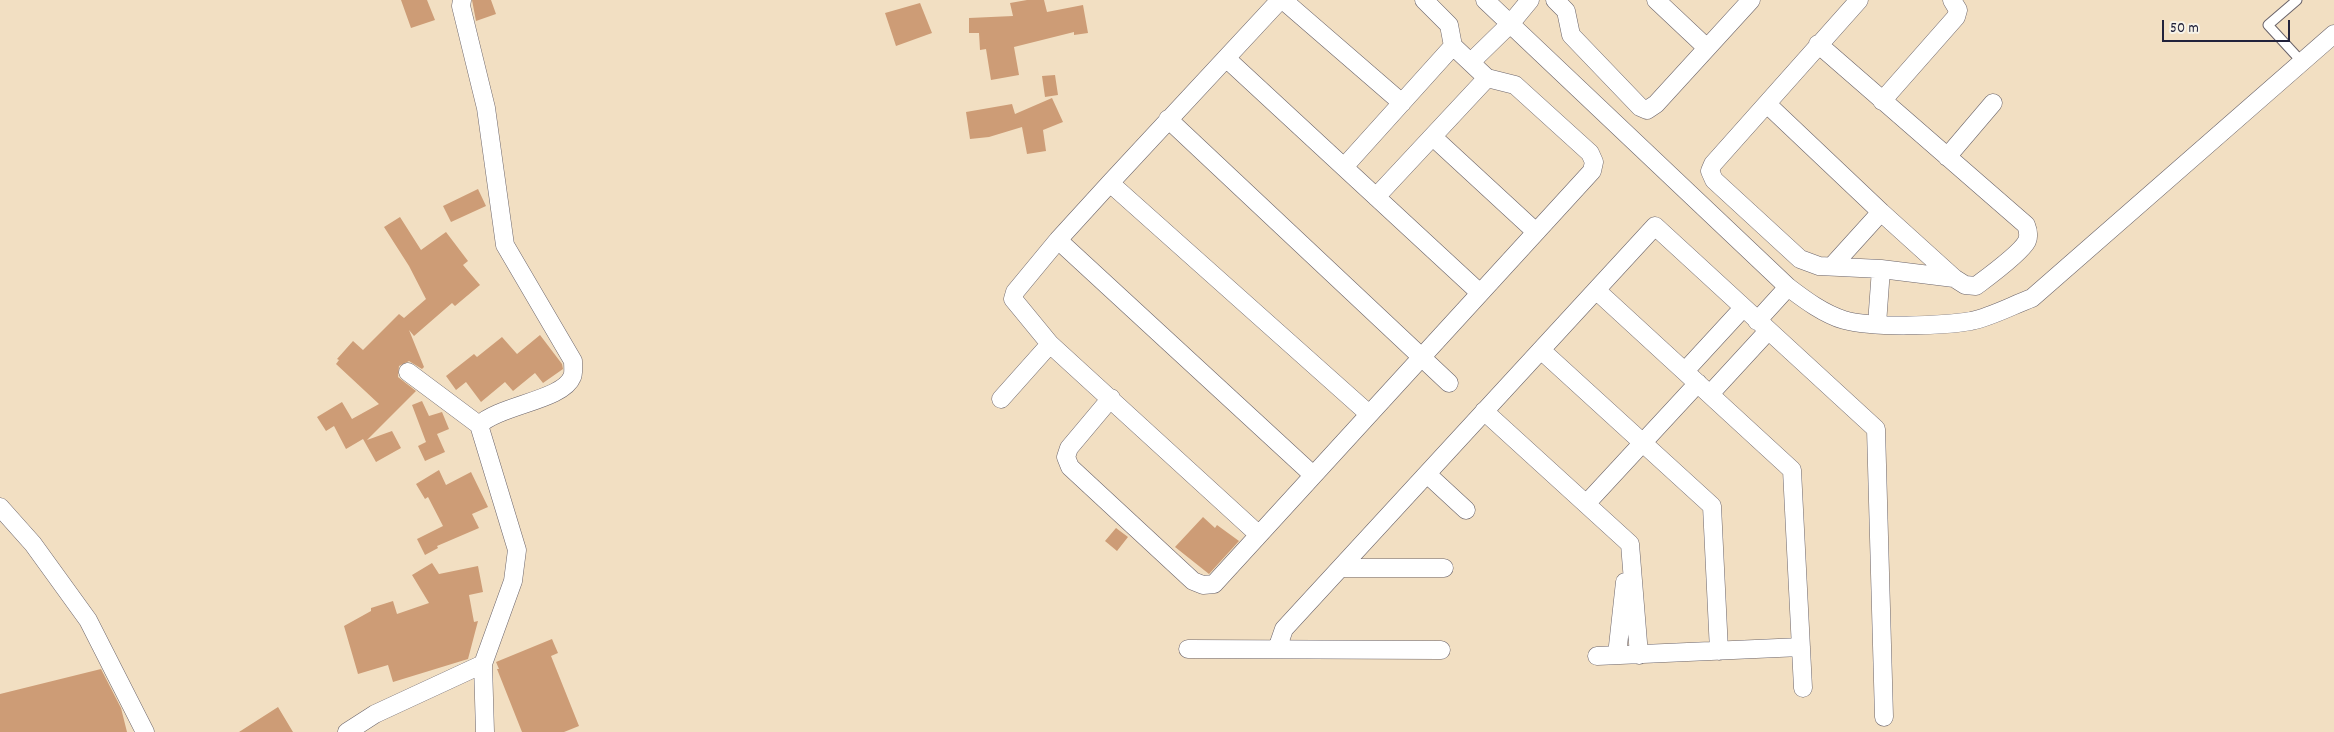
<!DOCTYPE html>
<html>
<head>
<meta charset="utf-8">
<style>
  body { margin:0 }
  #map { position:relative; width:2334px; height:732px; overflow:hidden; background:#f2dfc2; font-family:Dekko,sans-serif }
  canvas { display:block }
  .scale { position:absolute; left:2162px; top:20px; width:128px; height:22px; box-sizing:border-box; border:2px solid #22223b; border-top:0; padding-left:6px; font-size:15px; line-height:18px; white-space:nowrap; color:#22223b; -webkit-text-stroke:4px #f7f3e8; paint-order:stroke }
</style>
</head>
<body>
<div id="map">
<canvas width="2334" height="732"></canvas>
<div class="scale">50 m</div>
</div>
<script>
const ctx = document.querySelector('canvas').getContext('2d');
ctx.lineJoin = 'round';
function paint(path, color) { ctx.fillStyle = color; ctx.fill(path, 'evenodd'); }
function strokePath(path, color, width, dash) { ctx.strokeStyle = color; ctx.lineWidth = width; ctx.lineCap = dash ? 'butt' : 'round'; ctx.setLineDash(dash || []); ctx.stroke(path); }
paint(new Path2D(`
  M401,0h26l8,20 -24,8z
  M472,0h19l5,14 -20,7z
  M1027,0h17l3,12 36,-7 5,28 -14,2v-3l-60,15 5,28 -28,5 -5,-31 -6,1 -1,-17h-10v-15l44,-2 -3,-13z
  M920,3l12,30 -36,13 -11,-33z
  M1055,75l3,20 -13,2 -3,-21z
  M1052,98l11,24 -20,8 3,21 -19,3 -5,-27 -33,10 -19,2 -4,-27 46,-8 3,10z
  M478,189l8,17 -35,16 -8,-16z
  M400,217l21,33 25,-18 22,29 -5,4 17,20 -25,21 -3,-3 -38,33 -5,-6 15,37 -2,2 -13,-8 -10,5 -1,11 18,14 -49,49 25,-9 9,17 -25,14 -13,-23 -17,10 -12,-23 -8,5 -9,-14 25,-15 10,17 27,-15 -43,-40 3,-4 -2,-1 16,-18 10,9 36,-36 5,4 22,-19 -17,-33 -25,-39z
  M540,335l22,29 1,5 -20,14 -8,-10 -22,18 -8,-9 -24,20 -15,-20 -10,8 -10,-14 28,-22 3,3 25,-20 15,17z
  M422,401l7,15 13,-4 7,17 -12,5 8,18 -20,9 -7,-15 8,-4 -14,-37z
  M439,470l7,15 25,-13 17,35 -16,7 7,14 -42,18 1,2 -13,7 -8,-16 26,-13 -15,-29 -3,2 -9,-15z
  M1203,517l12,11 2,-3 22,16 -30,33 -34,-27z
  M1116,528l12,9 -11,14 -12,-10z
  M432,563l7,11 39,-8 5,26 -14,3 5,27 4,-1 -10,38 -75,23 -5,-17 -30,9 -14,-48 27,-15v-3l22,-7 4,13 32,-11 -17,-28z
  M552,639l6,14 -7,3 28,70 -15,6h-42l-25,-63h2l-3,-7z
  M101,669l20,39 6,24h-127v-38z
  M278,707l15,25h-54z`), '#cd9c76');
const service = new Path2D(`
  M2297,0l-29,25 34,37`);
const minor = new Path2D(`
  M462,0l-1,6 25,102 19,137 68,116c0,4 1,12 -1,16 -9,23 -72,28 -93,48l38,125 -4,31 -30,83 2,68
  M1283,0l119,103
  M1485,0l303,287c17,13 36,27 56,33 28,8 97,6 127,1 20,-4 42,-16 61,-23l302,-264
  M1555,0l11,11 5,24 69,72 7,3 9,-6 95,-104
  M1656,0l51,48
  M1818,44l208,181c2,5 3,11 1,16 -6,12 -39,36 -51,45l-11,-1 -11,-7 -73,-9 -62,-3 -19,-7 -86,-79 -4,-9 3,-7 146,-164
  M1227,59l253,234
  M1471,62l40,-39 19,-23
  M1882,101l74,-84 2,-7 -6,-10
  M1767,104l114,108 -48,53
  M1168,119l281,264
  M1433,137l103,95
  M1947,157l46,-54
  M1344,167l109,-121
  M1110,183l259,231
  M1376,197l111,-119
  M1881,212l73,66
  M1058,240l255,235
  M1596,290l196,180 11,218
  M1757,321l31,-34
  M1877,324l4,-55
  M1541,350l171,156 7,145
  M1685,371l58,-63
  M408,372l71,53
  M1710,394l58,-63
  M1111,398l-42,50 -3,9 4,10 123,114 10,4 11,-1 378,-413 2,-9 -4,-9 -75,-68 -28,-7 -34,-32 -4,-21 -25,-25
  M1001,399l49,-55
  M1484,411l146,133 9,111
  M1427,474l39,36
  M1586,504l112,-121
  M0,507l33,37 55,76 57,112
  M1258,534l-208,-190 -37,-45 2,-7 43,-52 52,-57 170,-183
  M1340,568h104
  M1188,649l253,1
  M1277,649l7,-20 371,-403 221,203 8,288
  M1617,655l8,-73
  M1597,656l204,-9
  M347,732l28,-18 108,-50`);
strokePath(service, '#6b646a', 11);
strokePath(minor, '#6b646a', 19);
strokePath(service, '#fff', 9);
strokePath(minor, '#fff', 18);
</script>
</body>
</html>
